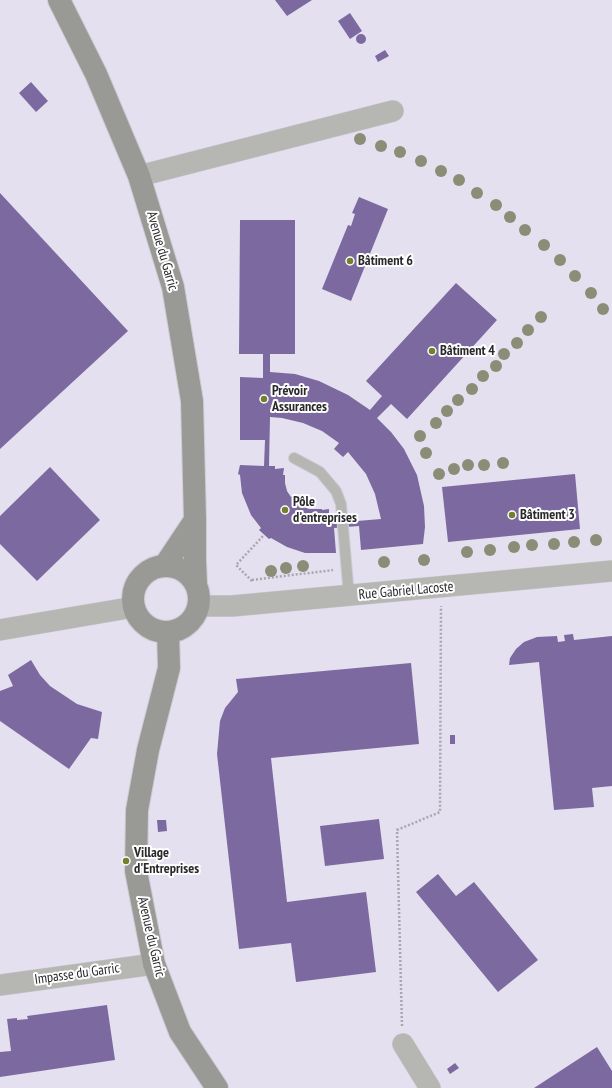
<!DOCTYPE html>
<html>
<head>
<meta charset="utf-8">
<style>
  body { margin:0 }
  canvas { display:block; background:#f2eff8 }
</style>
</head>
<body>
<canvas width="612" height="1088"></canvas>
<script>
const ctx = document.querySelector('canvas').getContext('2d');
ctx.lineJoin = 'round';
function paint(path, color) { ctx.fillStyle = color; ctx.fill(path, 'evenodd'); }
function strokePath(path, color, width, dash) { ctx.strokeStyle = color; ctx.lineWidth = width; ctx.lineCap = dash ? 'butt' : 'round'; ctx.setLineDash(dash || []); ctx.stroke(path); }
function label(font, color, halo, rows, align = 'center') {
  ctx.font = font + ' "PT Sans Narrow",sans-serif'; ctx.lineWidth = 4; ctx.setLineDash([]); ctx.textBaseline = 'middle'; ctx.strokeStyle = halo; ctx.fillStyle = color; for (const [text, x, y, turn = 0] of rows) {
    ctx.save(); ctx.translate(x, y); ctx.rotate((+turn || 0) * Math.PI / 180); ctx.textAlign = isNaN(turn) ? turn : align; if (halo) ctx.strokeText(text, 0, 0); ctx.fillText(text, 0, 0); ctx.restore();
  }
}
paint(new Path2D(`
  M0,0h612v1088h-612z`), '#e4e0ef');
paint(new Path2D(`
  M275,0h37l-25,16z
  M350,13l12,18 -12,8 -12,-18z
  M356 39a5 5 0 1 1 10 0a5 5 0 1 1-10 0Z
  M385,50l4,6 -11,6 -3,-6z
  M31,82l17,19 -12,11 -17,-19z
  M0,193l128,138 -128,118z
  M359,197l29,12 -37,92 -29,-12 26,-64 3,1 4,-12 -3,-1z
  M240,220h55v134h-25v18l25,2 24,7 29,14 22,15 12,-14 -16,-15 90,-98 41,37 -90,99 -16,-15 -14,14 14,14 13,17 13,26 7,31 1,21 -2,17 -62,6 -2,-24 -25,2 2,25h-31l-18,-6 -16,-9 -2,1 -10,-9 2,-2 -10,-13 -9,-22 -2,-18 -2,-1 2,-9 24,1 1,-26h-25v-63l23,1v-24h-24zM270,417l12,1 21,5 19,8 17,12 -5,6 9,8 5,-5 18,22 9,20 6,25 -48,4 -1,-6 -3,1v-9l-7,1v-1h-13l-10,-4 2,-2 -8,-8 -2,2 -4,-6 -2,-8v-8h-2l1,-7 -9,1v-3h-6z
  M50,467l50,53 -63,61 -37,-37v-28z
  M575,474l5,55 -132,13 -6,-55z
  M573,634l1,6 38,-4v150l-20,2 2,19 -40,3 -15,-148 -30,3 1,-7 6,-9 8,-7 13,-5 20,-1 1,6 7,-1 -1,-6z
  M31,660l9,15 10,11 27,18 25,8 -4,27 -7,-1 -22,31 -69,-48v-30l13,-5 -5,-11z
  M411,663l8,81 -148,14 16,144 79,-10 10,80 -80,10 -5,-39 -52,6 -22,-195 3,-33 5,-13 13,-16 -2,-13z
  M450,735h5v9h-5z
  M379,819l5,40 -59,7 -5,-40z
  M157,820h9l1,11 -9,1z
  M438,874l18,22 18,-14 64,78 -40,32 -82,-100z
  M107,1005l8,55 -115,17v-25l11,-1 -4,-32 10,-1v2l11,-1 -1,-3z
  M597,1047l15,24v17h-78z
  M455,1063l4,5 -9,6 -3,-5z`), '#7c69a0');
const lane = new Path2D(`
  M294,458l26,14 16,19 5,13 8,92`);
const street = new Path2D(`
  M139,176l254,-65
  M199,606h33l380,-35
  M0,630l134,-23
  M0,985l154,-21
  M403,1044l27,44`);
const secondary = new Path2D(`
  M59,0l37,74 43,102 34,111 19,114 3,119v40l1,24
  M165,565l30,-45
  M133 599a33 33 0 1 1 66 0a33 33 0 1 1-66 0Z
  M168,632l1,36 -21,82 -11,60 -1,61 18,93 26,68 37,56`);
strokePath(lane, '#cecbd3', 12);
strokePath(street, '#cecbd3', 22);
strokePath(secondary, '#cecbd3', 24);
strokePath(new Path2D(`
  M252,580l81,-10
  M252,581l-16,-16 28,-30
  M402,1026l-5,-196 43,-18 1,-206`), '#a9a7ae', 2.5, [2, 2]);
strokePath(lane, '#b6b7b3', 10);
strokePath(street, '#b6b7b3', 21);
strokePath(secondary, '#999a95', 22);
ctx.fillStyle = '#8b8e77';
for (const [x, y] of [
  [360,139],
  [381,146],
  [400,152],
  [421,161],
  [441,171],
  [459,180],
  [477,193],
  [496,205],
  [510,217],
  [525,230],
  [544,245],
  [560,260],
  [575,276],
  [591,293],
  [603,309],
  [541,317],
  [528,330],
  [517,343],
  [504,354],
  [496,366],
  [483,376],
  [472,389],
  [458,400],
  [447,411],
  [436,423],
  [420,436],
  [426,453],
  [503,463],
  [468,465],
  [484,465],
  [454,469],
  [439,474],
  [596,540],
  [574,542],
  [554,544],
  [532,545],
  [514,547],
  [490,550],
  [467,552],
  [424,560],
  [384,562],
  [303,566],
  [286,568],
  [271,571]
]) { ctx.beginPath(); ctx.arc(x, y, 6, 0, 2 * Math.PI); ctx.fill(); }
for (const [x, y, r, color] of [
  [350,261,4,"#74802d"],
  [432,351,4,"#74802d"],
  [264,399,4,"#74802d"],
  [285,510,4,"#74802d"],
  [512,515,4,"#74802d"],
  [126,861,4,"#74802d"]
]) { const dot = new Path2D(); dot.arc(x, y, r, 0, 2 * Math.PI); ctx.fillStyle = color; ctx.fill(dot); strokePath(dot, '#fefefe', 1.5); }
label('14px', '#29282b', '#fefefe', [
  ["Avenue du Garric",162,251,74],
  ["Rue Gabriel Lacoste",406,591,-5],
  ["Avenue du Garric",151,937,77],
  ["Impasse du Garric",77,974,-8]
]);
label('bold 14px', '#29282b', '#fefefe', [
  ["Bâtiment 6",358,261],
  ["Bâtiment 4",440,351],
  ["Prévoir",272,391],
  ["Assurances",272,407],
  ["Pôle",293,502],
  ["d'entreprises",293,518],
  ["Bâtiment 3",520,515],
  ["Village",134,853],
  ["d'Entreprises",134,869]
], 'left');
</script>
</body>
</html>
